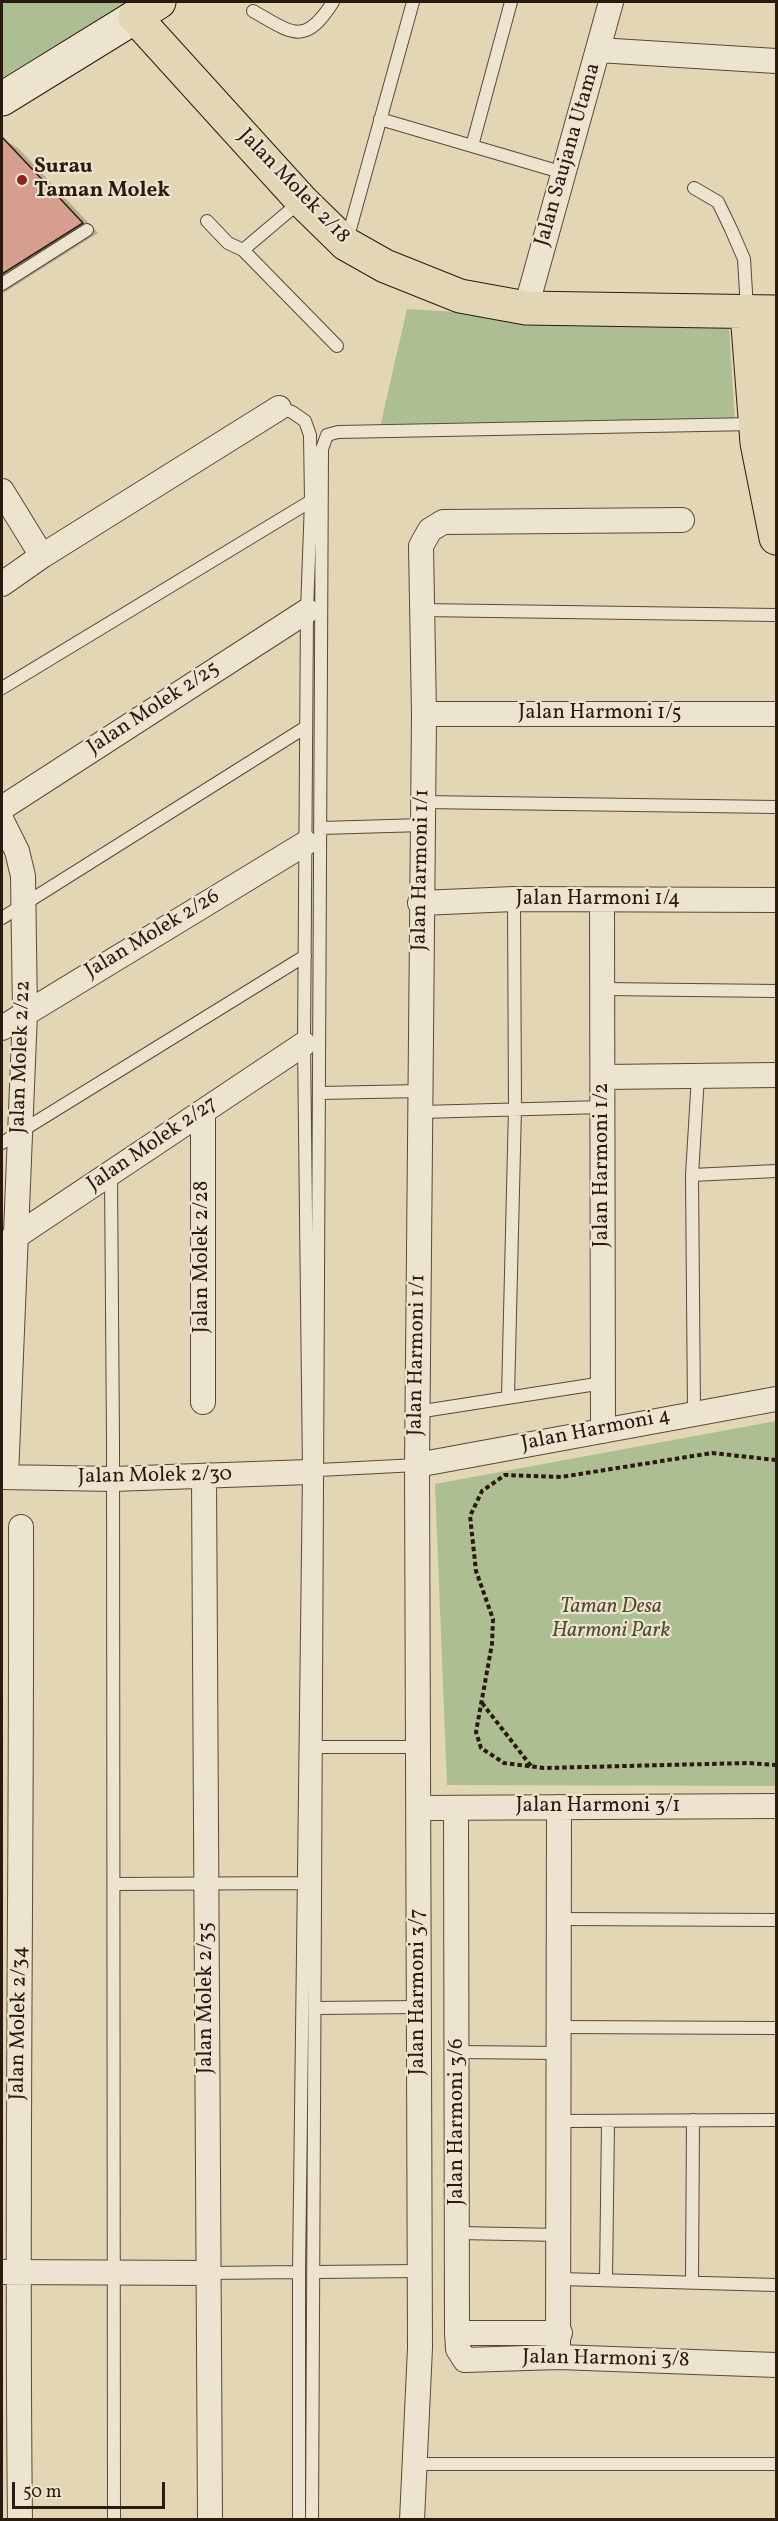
<!DOCTYPE html>
<html>
<head>
<meta charset="utf-8">
<style>
  body { margin:0 }
  #map { position:relative; width:778px; height:2521px; overflow:hidden; background:#e2d6b5; font-family:Vollkorn,serif }
  canvas { display:block }
  .frame { position:absolute; inset:0; border:3px solid #2b1a0f; pointer-events:none }
  .scale { position:absolute; left:12px; top:2482px; width:153px; height:27px; box-sizing:border-box; border:3px solid #2b1a0f; border-top:0; padding-left:8px; font-size:18px; line-height:21px; white-space:nowrap; color:#2b1a0f; -webkit-text-stroke:4px #ece4cf; paint-order:stroke }
</style>
</head>
<body>
<div id="map">
<canvas width="778" height="2521"></canvas>
<div class="frame"></div>
<div class="scale">50 m</div>
</div>
<script>
const ctx = document.querySelector('canvas').getContext('2d');
ctx.lineJoin = 'round';
function paint(path, color) { ctx.fillStyle = color; ctx.fill(path, 'evenodd'); }
function strokePath(path, color, width, dash) { ctx.strokeStyle = color; ctx.lineWidth = width; ctx.lineCap = dash ? 'butt' : 'round'; ctx.setLineDash(dash || []); ctx.stroke(path); }
function label(font, color, halo, rows, align = 'center') {
  ctx.font = font + ' Vollkorn,serif'; ctx.lineWidth = 4.5; ctx.setLineDash([]); ctx.textBaseline = 'middle'; ctx.strokeStyle = halo; ctx.fillStyle = color; for (const [text, x, y, turn = 0] of rows) {
    ctx.save(); ctx.translate(x, y); ctx.rotate((+turn || 0) * Math.PI / 180); ctx.textAlign = isNaN(turn) ? turn : align; if (halo) ctx.strokeText(text, 0, 0); ctx.fillText(text, 0, 0); ctx.restore();
  }
}
paint(new Path2D(`
  M2,2h129l-129,82z
  M407,309l322,19 6,92 -355,7z
  M776,1421v365l-329,-1 -12,-301z`), '#adbf92');
paint(new Path2D(`
  M2,139l16,9 80,85 -96,61z`), '#0003');
const building = new Path2D(`
  M2,137l81,86 -81,51z`);
paint(building, '#d59e8f');
strokePath(building, '#2b1a0f', 1.5);
const lane = new Path2D(`
  M253,11c40,23 52,35 80,-9
  M380,119l184,54
  M472,146l39,-144
  M694,188l24,14 13,27 13,30 3,50
  M207,221l21,22 15,7 58,-49
  M347,240l66,-238
  M243,250l94,96
  M2,284l85,-54
  M279,408l13,4 13,9 5,14 1,66 -4,110 -3,433 5,428 -10,800v248
  M421,610l355,5
  M2,688l309,-187
  M423,802l353,5
  M321,828l102,-3
  M2,918l304,-191
  M604,989l172,2
  M320,1093l101,-2
  M421,1112l182,-5
  M2,1143l303,-187
  M111,1174l2,268 1,1078
  M692,1175l84,-4
  M508,1396l7,-288 -1,-209
  M417,1412l186,-29
  M694,1413l-2,-238 6,-99
  M319,1470l98,-5
  M316,1747h101
  M114,1884l190,-1
  M560,1919l216,1
  M315,2008l104,-1
  M559,2027l217,1
  M457,2052l103,1
  M560,2121l216,-1
  M458,2233l102,2
  M315,2272l105,-1
  M209,2273l90,-1
  M560,2279l216,6
  M606,2280l2,-159
  M692,2283l1,-163
  M414,2464h362
  M312,2520l10,-2071 5,-14 11,-3 416,-8`);
const street = new Path2D(`
  M598,50l178,11
  M526,308l85,-306
  M2,491l40,65
  M2,584l40,-28 237,-148
  M424,714h352
  M2,808l305,-197
  M2,821l15,30 6,25 2,137 -19,464
  M602,900l1,531
  M420,903l94,-4 262,1
  M2,1028l304,-185
  M603,1077l173,-2
  M6,1243l298,-199
  M203,1402v-290
  M417,1465l359,-66
  M2,1477l111,2 196,-7
  M204,1477l6,1043
  M419,1808l357,-2
  M456,1808l1,525 1,16 7,11 93,-3 218,8
  M2,2272l207,1
  M457,2333h103
  M558,2357l1,-550
  M20,2520c-4,-331 2,-662 1,-993
  M412,2520l8,-172 -3,-883 7,-751 -3,-168 9,-16 13,-8 239,-2`);
const secondary = new Path2D(`
  M2,99l133,-82`);
const primary = new Path2D(`
  M159,2l-24,15 167,184 44,43 39,22 75,30 66,12 249,4 1,121
  M747,313l10,130 19,95`);
strokePath(lane, '#594938', 14);
strokePath(street, '#594938', 26);
strokePath(secondary, '#2b1a0f', 35);
strokePath(primary, '#2b1a0f', 35);
strokePath(new Path2D(`
  M776,1460l-64,-7 -151,24 -56,-2 -23,16 -12,25 6,55 17,48 -1,25 -16,88 5,16 23,15 40,5 204,-5 28,2
  M482,1703l49,63`), '#2b1a0f', 4, [4.5, 3]);
strokePath(lane, '#ece4cf', 12);
strokePath(street, '#ece4cf', 24);
strokePath(secondary, '#ece4cf', 33);
strokePath(primary, '#e2d6b5', 33);
for (const [x, y, r, color] of [
  [22,180,6,"#8f2418"]
]) { const dot = new Path2D(); dot.arc(x, y, r, 0, 2 * Math.PI); ctx.fillStyle = color; ctx.fill(dot); strokePath(dot, '#ece4cf', 2); }
label('21px', '#2b1a0f', '#ece4cf', [
  ["Jalan Saujana Utama",569,155,-74],
  ["Jalan Molek 2/18",293,187,46],
  ["Jalan Molek 2/25",154,709,-33],
  ["Jalan Harmoni 1/5",600,714],
  ["Jalan Harmoni 1/1",422,870,-89],
  ["Jalan Harmoni 1/4",598,900],
  ["Jalan Molek 2/26",153,935,-31],
  ["Jalan Molek 2/22",22,1057,-88],
  ["Jalan Molek 2/27",153,1145,-34],
  ["Jalan Harmoni 1/2",603,1165,-90],
  ["Jalan Molek 2/28",203,1257,-90],
  ["Jalan Harmoni 1/1",418,1355,-89],
  ["Jalan Harmoni 4",596,1431,-11],
  ["Jalan Molek 2/30",155,1477,-1],
  ["Jalan Harmoni 3/1",598,1807],
  ["Jalan Harmoni 3/7",419,1992,-90],
  ["Jalan Molek 2/35",207,1998,-90],
  ["Jalan Molek 2/34",20,2023,-89],
  ["Jalan Harmoni 3/6",458,2122,-90],
  ["Jalan Harmoni 3/8",606,2360,1]
]);
label('bold 21px', '#2b1a0f', '#ece4cf', [
  ["Surau",34,168],
  ["Taman Molek",34,192]
], 'left');
label('italic 21px', '#524c36', '#ece4cf', [
  ["Taman Desa",611,1608],
  ["Harmoni Park",611,1632]
]);
</script>
</body>
</html>
